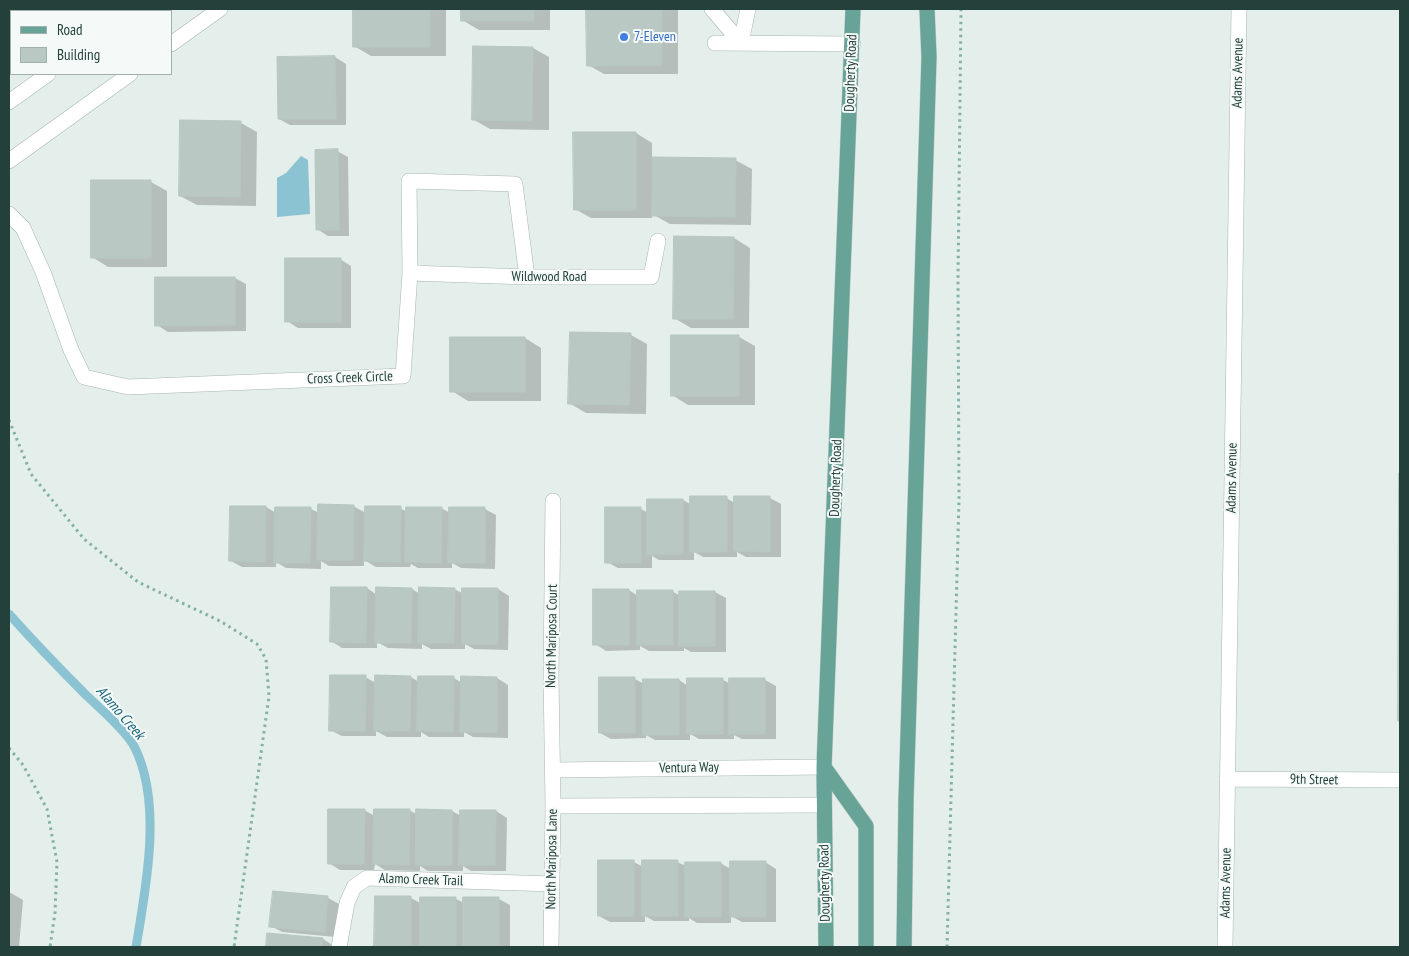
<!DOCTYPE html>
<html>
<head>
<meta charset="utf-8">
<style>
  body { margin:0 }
  #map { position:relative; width:1409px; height:956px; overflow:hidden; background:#e4eeea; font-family:"PT Sans Narrow",sans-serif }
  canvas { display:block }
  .frame { position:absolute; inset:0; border:10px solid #23403a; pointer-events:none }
  .legend { position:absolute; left:10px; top:10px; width:162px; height:65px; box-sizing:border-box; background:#f5faf8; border:1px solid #a1b0ac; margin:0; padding:6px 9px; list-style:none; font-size:15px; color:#23403a }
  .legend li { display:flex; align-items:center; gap:10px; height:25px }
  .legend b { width:25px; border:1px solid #a1b0ac }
</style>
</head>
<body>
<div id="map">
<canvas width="1409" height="956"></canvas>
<div class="frame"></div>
<ul class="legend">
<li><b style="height:6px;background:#68a398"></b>Road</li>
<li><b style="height:14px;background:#b9c8c3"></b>Building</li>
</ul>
</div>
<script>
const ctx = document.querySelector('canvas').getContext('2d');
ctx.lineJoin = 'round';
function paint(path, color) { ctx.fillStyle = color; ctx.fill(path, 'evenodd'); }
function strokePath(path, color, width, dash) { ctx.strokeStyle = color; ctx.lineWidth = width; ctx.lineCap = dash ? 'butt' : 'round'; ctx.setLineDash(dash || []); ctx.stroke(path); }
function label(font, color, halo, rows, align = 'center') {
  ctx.font = font + ' "PT Sans Narrow",sans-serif'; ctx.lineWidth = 4; ctx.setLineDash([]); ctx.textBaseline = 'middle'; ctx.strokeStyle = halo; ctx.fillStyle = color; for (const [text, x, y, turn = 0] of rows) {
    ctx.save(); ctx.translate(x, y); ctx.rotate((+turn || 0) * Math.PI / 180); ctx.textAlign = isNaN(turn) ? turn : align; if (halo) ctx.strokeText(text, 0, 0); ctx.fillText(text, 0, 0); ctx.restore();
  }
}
paint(new Path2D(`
  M301,156l7,4 2,54 -33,3v-39l9,-5z`), '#8cc3d2');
paint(new Path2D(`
  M9,9h31l-3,2h-26v21l-2,2z
  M354,9h92v47h-75l-17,-10z
  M462,9h88v21h-71l-17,-10z
  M588,9h90v65h-74l-16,-9z
  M533,48l16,9v73l-59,-1 -16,-9z
  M335,57l11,7v61h-56l-11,-6z
  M241,123l16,9 -1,74 -59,-1 -17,-9z
  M636,133l16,10v16l83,1 17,9 -1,56 -81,-1 -18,-10v4h-61l-16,-9z
  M337,151l11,6 1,79h-21l-11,-7z
  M92,182h59l16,9v76h-59l-16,-10z
  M734,238l16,10 -1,80h-58l-17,-10z
  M340,259l11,7v62h-53l-11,-7z
  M156,278h79l11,6v47l-78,1 -11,-7z
  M631,335l16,9 -1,70 -60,-1 -17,-10z
  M739,337l16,9v59h-67l-16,-10z
  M525,338l16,10v53h-73l-16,-10z
  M726,498l9,5 35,-5 11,6v53h-35l-9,-5v5h-34l-9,-5v8h-35l-7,-4v12h-34l-11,-6v-53h34l7,4 35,-13 9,5z
  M353,506l13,7 34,-5 7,4 34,-4 9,5 35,-4 11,6 -1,54 -34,-1 -9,-5v5h-34l-7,-4 -1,3h-34l-12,-7v6h-35l-8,-5v8l-35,-1 -10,-6v5h-34l-11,-6 35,-54 10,6 35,-4 8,4z
  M367,588l10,7 35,-6 8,5 34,-5 10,5v-5h34l11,7 -1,54 -34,-1 -9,-5v5h-34l-9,-5v5l-34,-1 -11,-6v6h-35l-11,-7z
  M629,590l9,6 34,-5 8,5 35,-4 11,6v54h-35l-7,-4v3h-35l-9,-5v4l-34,1 -11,-7z
  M365,677l11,6 35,-6 8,5 35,-4 8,5 35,-5 11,7v53l-35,-1 -9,-5v5h-35l-8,-5v5h-34l-11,-6v5h-34l-12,-6z
  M635,679l9,5 35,-4 9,6 35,-6 8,4v-4h34l11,6v53h-34l-8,-4v4h-35l-9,-5v6h-35l-9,-5v3l-35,1 -11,-6z
  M364,810l11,6 34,-6 9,5v-5l34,1 9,5 35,-5 11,7 -1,53h-35l-8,-5v5h-35l-8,-5v5l-35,-1 -10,-6 -1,6h-34l-11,-7z
  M634,862l9,5 34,-5 9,4 34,-3 11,6 34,-7 11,7v53h-34l-11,-6v7h-34l-8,-5v3h-35l-9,-5v6h-35l-11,-6z
  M9,892l14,8 -4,47h-10z
  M274,892l54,6 11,6 -3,33 -54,-5 -11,-6z
  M376,898h35l11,6v-6l34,1 8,4 35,-4 11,6v42h-134z
  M269,934l54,5 11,7 -1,1h-66z`), '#0003');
strokePath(new Path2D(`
  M9,614c25,28 51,55 78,82 14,13 38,34 47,50 29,56 12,141 2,201`), '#8cc3d2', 9);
const building = new Path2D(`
  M353,9h77v38h-77z
  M461,9h73v12h-73z
  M586,9h76v56l-75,1z
  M473,46l60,1 -1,74 -60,-1z
  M335,56l1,63h-58l-1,-62z
  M180,120l61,1 -1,76 -61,-1z
  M573,132h63v78h-62z
  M338,149l1,81h-23l-1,-80z
  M653,157l83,1 -1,59 -83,-1z
  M91,180h60v78h-60z
  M674,236l60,1 -1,82h-60z
  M285,258h56v64h-56z
  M155,277h80v48l-80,1z
  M570,332l61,1 -2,72 -61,-1z
  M671,335h68v61h-68z
  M450,337h75v55h-75z
  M1399,473h1v248h-2z
  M690,496h37v56h-37z
  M734,496h36v56l-36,-1z
  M647,499h36v55l-36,1z
  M318,504l36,1 -1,55h-36z
  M230,506h36l-1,56 -36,-1z
  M365,506h36l-1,56 -36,-1z
  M275,507h36l-1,56h-36z
  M406,507h36l-1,56 -36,-1z
  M449,507h36v56h-37z
  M605,507h36v56h-36z
  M331,587h36l-1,56 -36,-1z
  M376,587l36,1 -1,55h-36z
  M419,587l36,1 -1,55h-36z
  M462,588h36v56h-36z
  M593,589h36v56h-36z
  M637,590h36v55h-36z
  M679,591h36v55h-36z
  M330,675h36l-1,56h-36z
  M375,675l36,1 -1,55h-36z
  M418,676h36l-1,56 -36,-1z
  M461,676l36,1v55h-37z
  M599,677h36v56h-36z
  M687,678h36v56h-36z
  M729,678h36v56h-36z
  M643,679h36v56h-36z
  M328,809h37l-1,55h-36z
  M374,809h36l-1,56 -36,-1z
  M416,809l36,1v55h-36z
  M460,810h36l-1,55h-36z
  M598,860h36v56h-36z
  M642,860h36v56h-36z
  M730,861h36v56h-36z
  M685,862h36v55h-36z
  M273,891l55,5 -3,36 -56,-5z
  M375,896h36v51h-37z
  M420,897h36v50h-36z
  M463,897h36v50h-36z
  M267,933l56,5 -1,9h-56z`);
paint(building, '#b9c8c3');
strokePath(building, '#b6c7c1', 1);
const minor = new Path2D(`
  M712,9l29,34
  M135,11l4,-2
  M715,43l138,1
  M741,43l7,-34
  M171,44l49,-35
  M9,102l39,-28
  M9,161l121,-87
  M9,214l14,14 20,44 28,78 13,27 44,10 275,-11 7,-103 -1,-92 106,3 12,93
  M410,273l117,4h124l7,-36
  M553,770l271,-3
  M1227,779l173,1
  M553,806l271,-1
  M339,947l8,-44 7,-16 13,-9 185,6
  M551,947l2,-141 -2,-130 2,-175
  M1225,947l14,-938`);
const major = new Path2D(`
  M824,767l42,59v121
  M826,947l-2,-180 29,-758
  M904,947l2,-148 23,-742 -2,-48`);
strokePath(minor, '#a6b6b2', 16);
strokePath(major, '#c1cac8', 16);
strokePath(new Path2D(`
  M9,420l22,54 53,65 54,43 82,39 37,23 9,15 3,37 -35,251
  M9,748l14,17 24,44 10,53 -2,51 -5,34
  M947,947l12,-447 -1,-219 3,-272`), '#84b1a6', 3, [2.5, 4]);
strokePath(minor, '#fff', 15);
strokePath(major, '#68a398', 15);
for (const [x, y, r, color] of [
  [624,37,5,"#3f7fe0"]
]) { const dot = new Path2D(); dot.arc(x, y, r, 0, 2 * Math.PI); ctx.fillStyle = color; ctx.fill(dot); strokePath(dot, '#f5faf8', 2); }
label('14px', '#366cbe', '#f5faf8', [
  ["7-Eleven",634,37]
], 'left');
label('14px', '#23403a', '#f5faf8', [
  ["Dougherty Road",851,73,-88],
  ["Adams Avenue",1238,73,-89],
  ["Wildwood Road",549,277],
  ["Cross Creek Circle",350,378,-2],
  ["Dougherty Road",836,478,-88],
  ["Adams Avenue",1232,478,-89],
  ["North Mariposa Court",552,636,-89],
  ["Ventura Way",689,768,-1],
  ["9th Street",1314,780,1],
  ["North Mariposa Lane",552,859,-89],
  ["Alamo Creek Trail",421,880,2],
  ["Dougherty Road",825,883,-91],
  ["Adams Avenue",1226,883,-89]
]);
label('italic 15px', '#1c657c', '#f5faf8', [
  ["Alamo Creek",120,713,49]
]);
</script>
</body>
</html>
